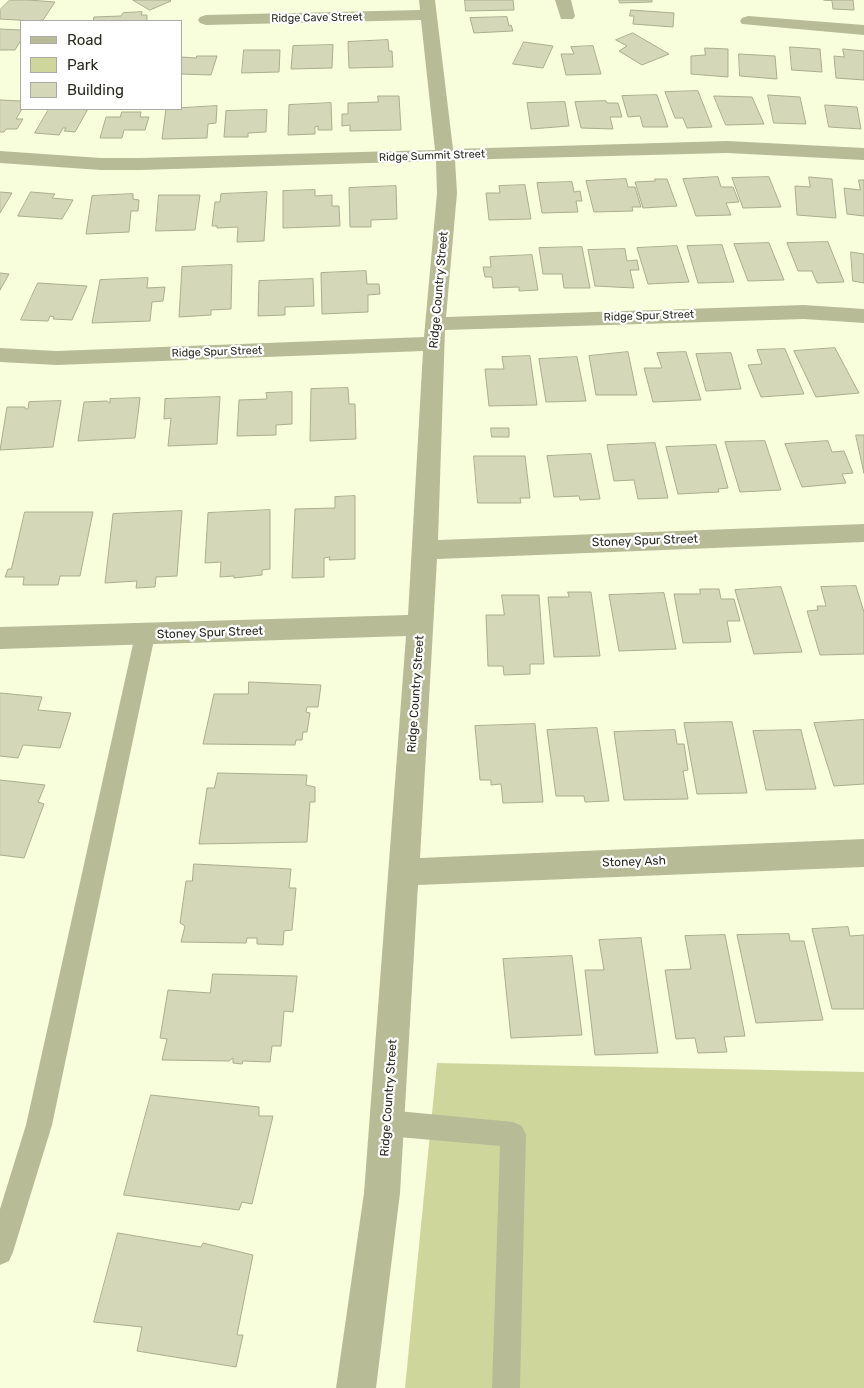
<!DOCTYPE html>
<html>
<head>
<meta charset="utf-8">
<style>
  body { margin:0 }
  #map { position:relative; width:864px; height:1388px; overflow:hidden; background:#f8fddc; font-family:Rubik,sans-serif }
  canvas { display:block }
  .legend { position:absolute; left:20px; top:20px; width:162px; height:90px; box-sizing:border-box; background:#fff; border:1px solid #aaaba6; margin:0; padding:6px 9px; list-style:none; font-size:15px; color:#2a2c20 }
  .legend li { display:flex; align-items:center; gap:10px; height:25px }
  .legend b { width:25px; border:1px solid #aaaba6 }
</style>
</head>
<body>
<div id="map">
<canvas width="864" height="1388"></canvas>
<ul class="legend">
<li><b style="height:6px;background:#b7bc97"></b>Road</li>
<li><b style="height:14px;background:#cfd69c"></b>Park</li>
<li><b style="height:14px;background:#d4d8b8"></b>Building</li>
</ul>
</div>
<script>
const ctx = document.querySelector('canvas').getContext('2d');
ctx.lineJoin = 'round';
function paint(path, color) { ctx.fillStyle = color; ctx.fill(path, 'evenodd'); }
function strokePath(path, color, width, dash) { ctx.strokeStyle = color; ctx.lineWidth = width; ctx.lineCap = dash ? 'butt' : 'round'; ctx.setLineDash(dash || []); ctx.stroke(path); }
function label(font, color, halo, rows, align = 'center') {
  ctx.font = font + ' Rubik,sans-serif'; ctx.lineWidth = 4.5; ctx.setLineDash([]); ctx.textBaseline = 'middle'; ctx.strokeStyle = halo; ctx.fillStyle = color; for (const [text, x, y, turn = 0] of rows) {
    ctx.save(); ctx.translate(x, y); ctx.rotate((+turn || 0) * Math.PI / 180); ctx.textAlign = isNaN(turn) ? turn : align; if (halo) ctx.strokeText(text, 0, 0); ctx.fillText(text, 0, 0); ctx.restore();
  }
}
paint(new Path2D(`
  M437,1063l427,9v316h-459z`), '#cfd69c');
const building = new Path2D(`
  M10,0h18l27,2 -12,18 -9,1 -34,-2v-9z
  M133,0h37l1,1 -21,9z
  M465,0h48l1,10 -48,1z
  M619,0h33v2l-32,1z
  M824,0h29l1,10 -21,-1 -1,-8z
  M631,10l43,3 -1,14 -40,-3 1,-8h-4z
  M142,12l-1,3h6v6h-54l1,-4 27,-1 2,-3z
  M507,17l2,9 2,-1 2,6 -39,2 -4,-15z
  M0,29l21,1v10l-6,10h-15z
  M633,33l36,21 -27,11 -23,-14 8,-5 -11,-6z
  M388,40l1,11h3l1,16 -44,1 -1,-26z
  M524,42l29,4 -10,22 -30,-4z
  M333,45l-1,23 -41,1 2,-23z
  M593,46l8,28 -35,1 -5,-21h13l-3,-7z
  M790,47l30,2 2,23 -30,-2z
  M705,48l23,1v28l-37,-3v-18l14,-1z
  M843,49l21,2v29l-28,-2 -2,-22 10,1z
  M244,50h36l-1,22 -37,1z
  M739,54l36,2 2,23 -37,-3z
  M197,56h20l-6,19 -30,-1v-17l15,1z
  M698,91l14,36 -25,1 -4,-10h-8l-10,-26z
  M657,95l11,32h-25l-3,-11 -12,1 -6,-21z
  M768,95l32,2 6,27 -32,-1z
  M378,96h21l2,34 -51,1v-6l-8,1v-12h6v-11l30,-1z
  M714,96l38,1 12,27 -38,1z
  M0,100l21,1 1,8 -6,10h7l-6,10h-11l-2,3h-4z
  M606,101l1,2h11l4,14h-12l3,12 -32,-1 -6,-26z
  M565,102l4,24 -38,3 -4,-26z
  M331,103l1,27h-14v-4l-3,1v7l-27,1 1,-30z
  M825,105l32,2 4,22 -32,-2z
  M217,106l-1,17 -8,1 -1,14 -45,1 4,-30z
  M49,109h39l-13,23 -11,-1 2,-3h-3l-4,7 -24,-2z
  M267,110l-1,22 -18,1v4h-24l2,-26z
  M122,112h19l-1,5h9l-4,13h-21l-2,8h-22l6,-21h14z
  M718,177l3,10h12l6,15 -13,1 5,12 -35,1 -13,-37z
  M769,177l12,30 -38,1 -11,-30z
  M809,177l23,2 4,39 -39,-3 -2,-29 15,1z
  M626,179l2,8h7l6,20h-9l1,4 -39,1 -8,-31z
  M655,179h12l10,27 -34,2 -8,-26 20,-1z
  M859,180h5v36l-17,-2 -3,-26 16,2z
  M572,182l2,10 6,-1 2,10h-6l2,11 -36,1 -5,-30z
  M525,185l6,34 -42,1 -3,-27h14l-1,-7z
  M396,186l1,33 -26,1v7h-21l-1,-39z
  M315,190v6l17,-1v11h7l1,20 -57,2v-37z
  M0,192l12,1 -12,20z
  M31,192l24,2 -3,4 21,2 -11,19 -44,-3z
  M267,192l-3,49 -27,1 1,-15 -21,1v-2h-5l3,-24h5l1,-8z
  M133,194v5l6,1 -1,11h-7l-2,21 -43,2 6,-38z
  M159,195h41l-5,35 -39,1z
  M828,242l16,40 -27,1 -5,-12h-14l-11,-28z
  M769,243l15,37 -36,1 -14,-37z
  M722,245l12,37 -36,1 -11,-37z
  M677,246l12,36 -41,2 -11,-36z
  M582,247l8,41h-26l-2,-14h-19l-4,-26z
  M625,249l2,12 10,-1 2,10h-9l4,18 -39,-2 -7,-36z
  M851,252l13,2v29l-11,-2z
  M532,255l6,35 -19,1v-4l-26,1 -1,-11h-7l-2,-10h8l-1,-10z
  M232,265l-1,44 -20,1v5l-32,2 3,-50z
  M366,271l1,13h12l1,10 -12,1v17l-46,2 -1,-41z
  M0,273l9,1 -9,16z
  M148,278l-1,10 18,-1 -2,14 -11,1 -2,19 -58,2 8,-43z
  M313,279l1,27 -29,1v8l-27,1 1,-35z
  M38,283l49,3 -15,34 -19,-1 1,-2 -4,-1 -2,5 -27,-1z
  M835,348l24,45 -43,4 -22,-46z
  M785,349l19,45 -43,3 -13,-32 14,-1 -5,-14z
  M628,352l9,43h-41l-7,-39z
  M686,352l15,48 -48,2 -9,-34h18l-5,-15z
  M731,353l10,36 -35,2 -10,-37z
  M530,356l7,49 -48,1 -4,-37h19l-2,-12z
  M577,357l9,44 -40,1 -7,-43z
  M348,388l1,16h6l1,35 -46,2 1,-52z
  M292,392v32l-16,1v10l-39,1 2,-36 28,-1 -1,-6z
  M220,397l-3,47 -49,2 3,-28 -7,1 1,-20z
  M140,398l-5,40 -57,3 6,-39 23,-1 3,2v-4z
  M61,401l-8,46 -53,3 7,-43h18v2h3l1,-7z
  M491,428h18v9h-17z
  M856,435h8v38z
  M765,441l16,49 -41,2 -15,-50z
  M828,441l4,11 12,-1 9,22 -11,1 4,9 -44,4 -17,-43z
  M655,443l13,55 -30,1 -4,-19 -20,1 -7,-36z
  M716,445l12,43 -10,1 1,3 -41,2 -12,-47z
  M591,454l9,45 -20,1 -1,-4 -25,1 -7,-41z
  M474,456h51l5,42h-10l1,5h-43z
  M355,496v63l-26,1 1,-3 -6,1v19l-32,1 3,-69 40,-1v-11z
  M270,510v59l-8,1v5l-28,3v-2l-14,1 1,-15 -16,1 3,-50z
  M182,511l-5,65 -21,1 -1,10 -19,1 1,-7 -32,2 8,-69z
  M25,512h68l-13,64h-20l-2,9h-35l1,-8h-19l3,-8h3z
  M856,586l8,26v42l-44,1 -13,-44 11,-1 -1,-4h9l-5,-19z
  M781,587l21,65 -48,2 -19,-64z
  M700,589h19l2,10h13l6,22h-13l4,21 -48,1 -9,-49h26z
  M568,592h23l9,64 -46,1 -6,-60h21z
  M664,593l12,56 -57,2 -10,-56z
  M502,595h37l5,69h-14v10l-26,1 -1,-9h-15l-2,-51h18z
  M249,682l72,3 -3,22h-11l-1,5 4,1 -3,19h-4l-1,8h-6l-1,5 -92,-1 11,-50h34z
  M0,693l42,4 -4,13 33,3 -11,35 -37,-3 -5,13 -18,-2z
  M864,720v64l-30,2 -20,-63z
  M732,722l15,71 -50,1 -13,-71z
  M535,724l8,78 -40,1 -2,-19 -10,1v-5h-11l-5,-54z
  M597,728l12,73 -24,1 -1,-6h-28l-9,-66z
  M675,730l2,14h7l4,26 -5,1 5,28 -64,1 -10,-68z
  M801,730l15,59 -50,1 -13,-59z
  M218,773l89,2 -1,10 9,2v15h-5l-3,40 -108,2 8,-56h7z
  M0,780l45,5 -7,17 6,2 -20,54 -24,-3z
  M194,864l97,5 -2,19h7l-4,42 -8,1 -1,14 -26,-1v-6h-10l-1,5 -65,-1 4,-16 -5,-3 6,-42h6z
  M848,927l2,9 14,-1v74h-32l-20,-80z
  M789,934l1,7h14l19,79 -67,3 -19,-88z
  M725,935l20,101 -21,1 3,15 -29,1 -3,-15 -19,1 -11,-69 26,-1 -6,-33z
  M641,938l17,115 -63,2 -10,-85h19l-5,-30z
  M572,956l10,79 -71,3 -8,-79z
  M213,974l84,2 -4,36 -9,-1 -3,35h-9l-2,16 -27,-1 -1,3 -9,-1v-5l-4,3 -67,-1 5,-21 -7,-1 8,-48 42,3z
  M151,1095l108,12v9h14l-21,88 -10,-2 -3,8 -115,-15z
  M118,1233l83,14 2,-4 50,12 -16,80h6l-7,32 -99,-16 5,-24 -48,-5z`);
paint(building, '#d4d8b8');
strokePath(building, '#a9ae8f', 1);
paint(new Path2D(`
  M145,627l7,3 3,5 -103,490 -39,127 -4,9 -9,4v-56l26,-84 109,-490 3,-5z
  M387,1110l126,12 9,4 4,9 -6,253h-28l8,-242 -113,-10 -9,-4 -4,-9 4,-9z`), '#b7bc97');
paint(new Path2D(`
  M419,0h16l18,149 274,-8 137,7v12l-137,-7 -272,7 2,33 -11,124 358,-12 60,4v14l-60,-4 -359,11 -7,210 426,-16v18l-427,17 -17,299 444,-19v28l-446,18 -18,308 -24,195h-40l28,-195 42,-557 -406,13v-22l408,-12 15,-264 -366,14 -57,-3v-14l57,3 367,-14 13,-144 -1,-32 -296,9h-39l-101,-7v-12l101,7h39l295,-8 -14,-130 -215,5 -6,-2 -2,-3 2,-3 6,-2 214,-5z
  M555,0h16l4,16 -2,3h-12z
  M748,16l116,9v10l-122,-11 -2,-3 2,-3z`), '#b7bc97');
label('11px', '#2a2c20', '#fff', [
  ["Ridge Cave Street",317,18,-1],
  ["Ridge Summit Street",432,156,-2],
  ["Ridge Spur Street",649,316,-2],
  ["Ridge Spur Street",217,352,-2]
]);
label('12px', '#2a2c20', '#fff', [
  ["Ridge Country Street",439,290,-85],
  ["Stoney Spur Street",645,541,-2],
  ["Stoney Spur Street",210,633,-2],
  ["Ridge Country Street",416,694,-86],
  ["Stoney Ash",634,862,-2],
  ["Ridge Country Street",389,1098,-86]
]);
</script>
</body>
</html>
